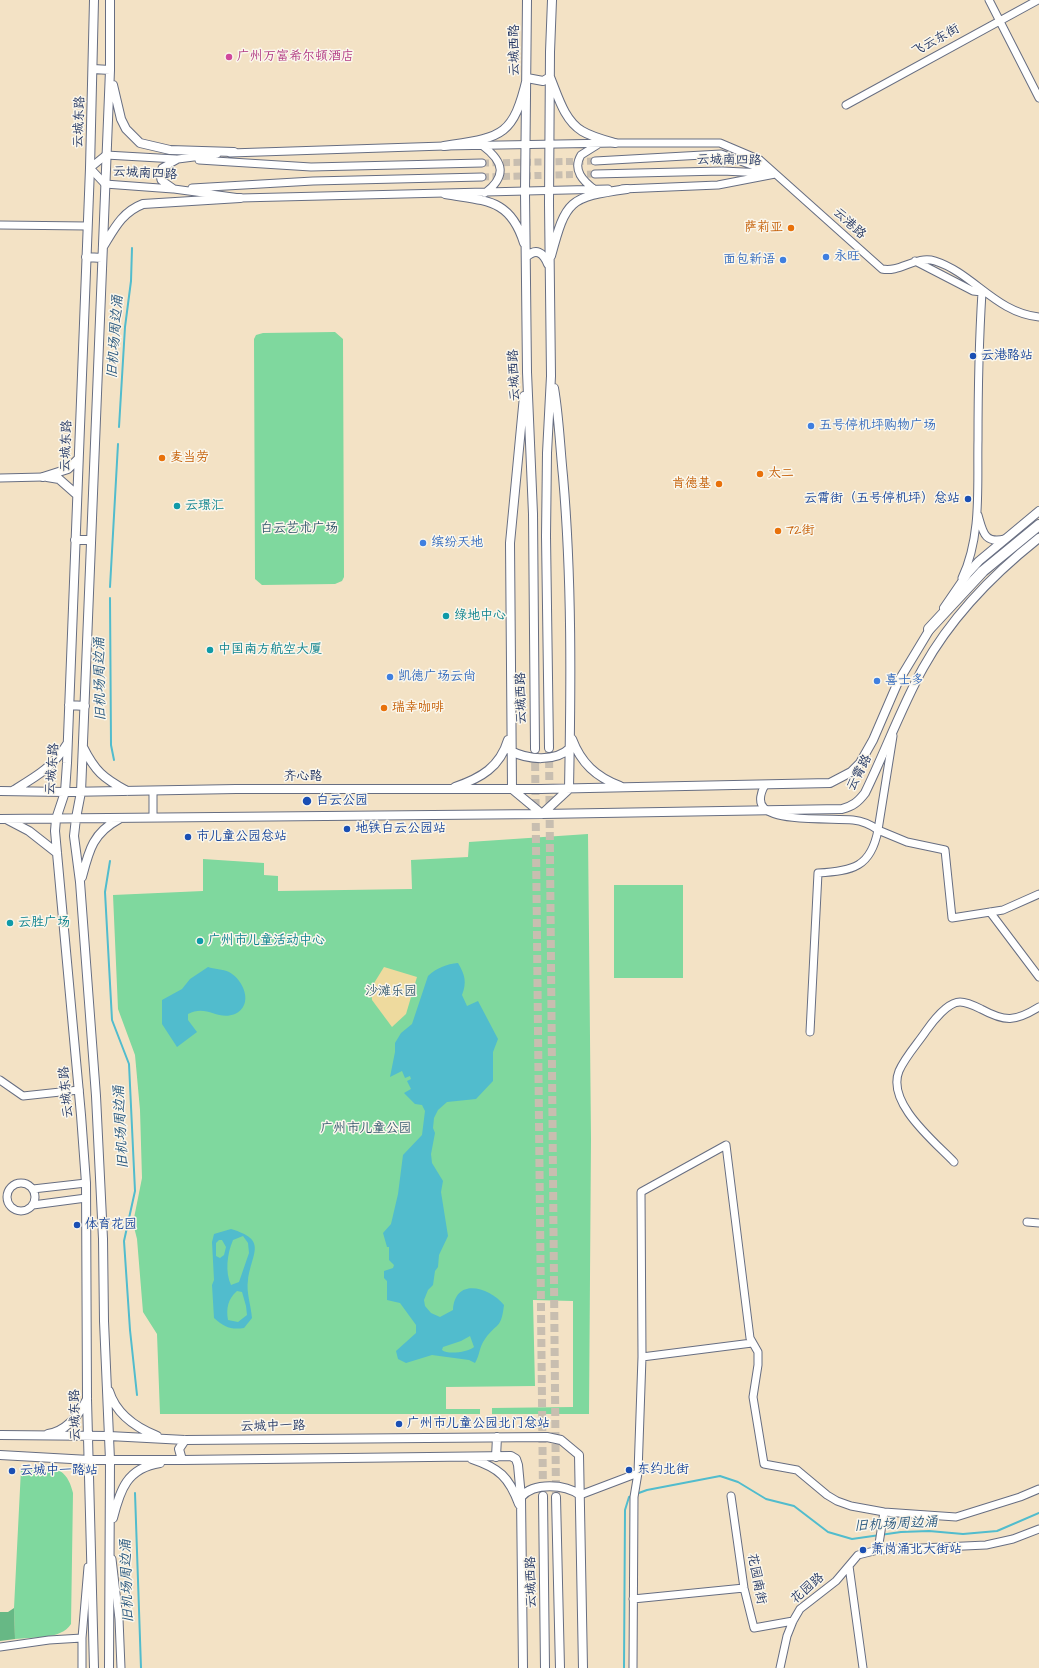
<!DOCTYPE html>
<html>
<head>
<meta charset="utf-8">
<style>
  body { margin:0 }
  canvas { display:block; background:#f3e2c5 }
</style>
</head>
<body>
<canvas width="1039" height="1668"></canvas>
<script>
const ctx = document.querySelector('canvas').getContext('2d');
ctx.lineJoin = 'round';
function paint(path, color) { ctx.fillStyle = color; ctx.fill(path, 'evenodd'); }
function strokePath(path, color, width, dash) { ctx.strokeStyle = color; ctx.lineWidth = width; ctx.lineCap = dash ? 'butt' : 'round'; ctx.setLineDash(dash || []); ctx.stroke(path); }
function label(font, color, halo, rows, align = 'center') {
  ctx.font = font + ' "Architects Daughter","LXGW WenKai TC",sans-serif'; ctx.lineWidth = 3; ctx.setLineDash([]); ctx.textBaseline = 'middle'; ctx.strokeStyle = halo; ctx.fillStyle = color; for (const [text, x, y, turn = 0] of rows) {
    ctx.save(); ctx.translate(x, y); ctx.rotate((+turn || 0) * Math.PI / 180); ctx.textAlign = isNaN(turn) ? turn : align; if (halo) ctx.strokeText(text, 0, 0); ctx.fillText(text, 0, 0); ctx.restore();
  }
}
paint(new Path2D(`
  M335,332l8,7 1,238 -2,4 -7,3 -73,1 -7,-6 -1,-240 2,-4 7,-2z
  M588,834l3,305 -2,275h-97v-6l81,-1v-106l-40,-1 2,86 -89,1v22h34v5h-320l-3,-80 -14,-22 -6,-73 -4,-16 9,-45 -2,-68 -5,-55 -17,-46 -5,-114 90,-4v-32l61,4v12l14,1v15l134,-2 -1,-29 57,-3 1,-15z
  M614,885h69v93h-69z
  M21,1469l39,2c8,5 11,14 13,22l-2,131c-10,16 -39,13 -56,15l-1,-31z`), '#7fd89e');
paint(new Path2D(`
  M14,1608l1,31 -15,2v-29h8z`), '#67b885');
paint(new Path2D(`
  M384,967l33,10 -11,37 -14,13 -20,-27 -1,-12z`), '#eeda9e');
paint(new Path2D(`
  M458,963c7,12 9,19 4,32l5,11 11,-5 20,38 -5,13v29l-17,18 -29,3 -9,8 -4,8 -1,10 2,5 -4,21 1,9 11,18 -2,11 7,44 -9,19 -1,12 -3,4 -2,14 -5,5 -4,10 1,6 6,7 9,4 13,-7c2,-33 36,-23 51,-5 -3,25 -7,17 -19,34 -6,8 -5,16 -10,24l-6,-3 -37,-5 -26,8 -8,-4 -2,-8 20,-18v-8l-16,-22 -13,-3v-19l-3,-3v-7l9,-3 1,-3 -5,-5v-13h-2l-4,-14 8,-9 7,-30 5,-39 19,-20 3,-24 -3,-6 -7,-1 -11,-11 7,-4 -4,-8 4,-2 -1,-3 -5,2 -3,-7 -12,6 5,-25v-9l6,-10 11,-9 16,-48c8,-8 19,-12 30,-13zM470,1336l4,11c-6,5 -26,8 -32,3l1,-3 18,-6z
  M208,967c6,2 15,2 21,5 15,8 25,33 6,42 -18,7 -28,-10 -47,0v6l9,12 -20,15 -15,-23v-24l20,-11 8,-10z
  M231,1229c37,11 21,23 17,51 -2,12 3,25 4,38l-8,10c-13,2 -20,-1 -30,-10l-2,-33 2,-5 -2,-38 2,-8zM243,1236l5,7 1,10 -10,29 -8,3c-6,-13 -4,-31 2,-45zM219,1240h3l4,7 -2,8 -4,3 -4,-2v-13zM237,1291l5,1 4,14 1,9 -9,7 -10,-2c-2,-12 0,-21 9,-29z`), '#51bccd');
strokePath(new Path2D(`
  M119,427l6,-100 6,-46 1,-33
  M110,587l8,-143
  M110,598l1,147 3,15
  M110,861l-5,31 7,128 17,44 6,127 -11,50 6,89 7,65
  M135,1493l6,175
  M636,1494l11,-4 73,-14 18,6 28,17 28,7 34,26 24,7 49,-7 28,-1 34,3 34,-3 42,-18
  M624,1668l1,-158 4,-13 3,-1`), '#51bccd', 2);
strokePath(new Path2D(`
  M482,163l113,-2
  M482,177l113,-3`), '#c8beb0', 7, [7, 3.5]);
strokePath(new Path2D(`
  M549,748l7,749
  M535,751l8,743`), '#c8beb0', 8, [8, 4]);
const minor = new Path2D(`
  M989,0l50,98
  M846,105l192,-105
  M483,146c21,16 24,30 2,47
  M230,153l214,-7 171,-3h105l40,17 122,109c18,4 34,-14 53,-8 38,12 61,52 104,56
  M217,154l-39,5 -16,9 -2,6 1,6 13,9 66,9 368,-9
  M199,160l112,7 171,-4
  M595,161l126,-7 50,18
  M595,174l127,-3 43,2
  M192,188l121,-7 169,-4
  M173,189l-68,-5 -15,-16 16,-13 70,4
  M622,189l96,-4 57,-11
  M595,190c-12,-9 -23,-20 -14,-35l16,-10
  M0,225l87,1
  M915,261l58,30 9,1
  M0,478l43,-1
  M978,515c5,17 6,29 27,24
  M962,578c20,-42 15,-93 16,-138 0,-49 1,-99 4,-148
  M765,785c-4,7 -7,17 -1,23 14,14 69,10 89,12 10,1 17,4 25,10l15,-94
  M153,791v26
  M990,912l49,65
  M810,1032l8,-159c35,-2 53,-6 60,-43l29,12 38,8 7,68 51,-8 36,-16
  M0,1080l23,16 56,-6
  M954,1162c-19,-20 -68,-59 -55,-91 6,-14 19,-28 27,-40 7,-10 22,-29 34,-29 7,0 15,4 21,7 24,13 34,13 58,-2
  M7 1197a14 14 0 1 1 28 0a14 14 0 1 1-28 0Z
  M33,1189l53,-6
  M33,1205l53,-7
  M1027,1222l12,1
  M642,1357l110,-14
  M638,1473l4,-116 -1,-165 85,-47 24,193 8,14v13l-5,32 11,67 33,6 30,25 10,6 14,5 33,6 72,5 64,-20 19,-8
  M580,1495l58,-22 -4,24 -1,171
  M731,1496l13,92 10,40 39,-7
  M878,1550l6,-38
  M112,1559l7,60 2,49
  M849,1566l14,102
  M633,1599l111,-11
  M0,1647l49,-7 33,-2
  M82,1668v-30l6,-71
  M780,1668l7,-32 6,-15 7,-12 36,-28 22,-26 20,-5 108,-5 27,-6 26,-10`);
const major = new Path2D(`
  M94,0l-4,168 -23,595 -2,29 -9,27 -1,12 26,284 5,68 1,216 7,269
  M527,0l-2,192 2,180 6,142 2,235
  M93,69l17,1
  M113,85l8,34 5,10 14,14 30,7 64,2
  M444,146c57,-9 69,-8 83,-68l16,3 7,-4c8,19 14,43 32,54 10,6 22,9 33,12
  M445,194c40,7 65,4 79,49
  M103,247c11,-18 19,-35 40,-43l97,-6
  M551,256c15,-56 18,-59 76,-67
  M86,257l16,1
  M526,257c10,-9 17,-5 22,7
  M524,396l-14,147 2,246 30,25
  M43,477l25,-8 10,-10
  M47,477l12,2 17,15
  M75,540h16
  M944,608l24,-35 11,-12 60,-50
  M69,705l16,1
  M572,739c9,24 24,38 48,47
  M83,747c12,24 20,31 44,44
  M549,748l-3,-212 1,-83 4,-77 -2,-172 1,-152 2,-52
  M511,751c17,9 45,11 59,-3
  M455,787c26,-9 45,-20 53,-47
  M14,790c23,-14 39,-23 53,-46
  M0,791l65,1 171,-3h305l289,-6 21,-11 9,-9 13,-23 25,-58 35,-58
  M542,814l27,-25c2,-104 3,-209 -6,-313 -3,-29 -4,-59 -9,-88
  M0,819l542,-5 300,-5c11,-3 16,-7 23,-16 20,-41 36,-85 58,-125 29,-52 69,-93 116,-130
  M8,820l21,11 28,22
  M82,877c7,-27 11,-44 37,-58
  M109,1391c7,23 28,37 48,45
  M48,1434c18,-3 31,-19 39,-35
  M0,1435l109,1 76,4 362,-3 14,3 18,15 4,213
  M0,1455l89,5h93l329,-4 5,3 2,6 3,32 2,171
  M496,1457l1,-20
  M472,1459c27,9 37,18 47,45
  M182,1460l-3,-11 6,-9
  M543,1496l2,172
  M521,1497c13,-15 44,-13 59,-2
  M556,1497l4,171
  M113,1518c7,-28 14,-50 47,-55
  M109,1668l1,-208 -6,-139 -1,-82 -7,-143 -16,-214 -6,-46 2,-18 5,-26 29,-722v-70`);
const highway = new Path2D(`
  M929,629l54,-58 56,-46`);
strokePath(minor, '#676e82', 9);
strokePath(major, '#676e82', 10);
strokePath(highway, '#676e82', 12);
strokePath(minor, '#fff', 7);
strokePath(major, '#fff', 8);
strokePath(highway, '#fff', 10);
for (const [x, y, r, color] of [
  [229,57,4,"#d1479c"],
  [791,228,4,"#e8710a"],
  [826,257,4,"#3f7fe0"],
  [783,260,4,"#3f7fe0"],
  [973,356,4,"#1a4fb4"],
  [811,426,4,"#3f7fe0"],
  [162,458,4,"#e8710a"],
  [760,474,4,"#e8710a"],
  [719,484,4,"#e8710a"],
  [968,499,4,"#1a4fb4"],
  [177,506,4,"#0f9aa8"],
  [778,531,4,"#e8710a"],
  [423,543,4,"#3f7fe0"],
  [446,616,4,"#0f9aa8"],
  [210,650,4,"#0f9aa8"],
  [390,677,4,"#3f7fe0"],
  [877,681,4,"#3f7fe0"],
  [384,708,4,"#e8710a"],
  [307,801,5,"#1a4fb4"],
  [347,829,4,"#1a4fb4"],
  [188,837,4,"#1a4fb4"],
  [10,923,4,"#0f9aa8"],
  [200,941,4,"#0f9aa8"],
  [77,1225,4,"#1a4fb4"],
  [399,1424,4,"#1a4fb4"],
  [629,1470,4,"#1a4fb4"],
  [12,1471,4,"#1a4fb4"],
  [863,1550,4,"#1a4fb4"]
]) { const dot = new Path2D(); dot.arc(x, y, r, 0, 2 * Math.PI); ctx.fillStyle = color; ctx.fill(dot); strokePath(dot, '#fbf7ec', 1.5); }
label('13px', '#1b2f5e', '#fbf7ec', [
  ["飞云东街",936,41,-29],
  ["云城西路",515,50,-90],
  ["云城东路",80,122,-88],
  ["云城南四路",729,161,1],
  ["云城南四路",145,174,3],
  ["云港路",849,224,42],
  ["云城西路",515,375,-92],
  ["云城东路",67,446,-88],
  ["云城西路",522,698,-91],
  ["云城东路",53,769,-85],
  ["云霄路",860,773,-63],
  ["齐心路",303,777],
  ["云城东路",67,1092,-95],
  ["云城东路",76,1415,-91],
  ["云城中一路",273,1427,-1],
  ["花园南街",756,1579,79],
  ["云城西路",532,1582,-91],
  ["花园路",808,1589,-41]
]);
label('13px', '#b23c85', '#fbf7ec', [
  ["广州万富希尔顿酒店",237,57]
], 'left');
label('13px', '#c56008', '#fbf7ec', [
  ["萨莉亚",783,228,"right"],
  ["麦当劳",170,458],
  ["太二",768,474],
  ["肯德基",711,484,"right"],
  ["72街",786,531],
  ["瑞幸咖啡",392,708]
], 'left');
label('13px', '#366cbe', '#fbf7ec', [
  ["永旺",834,257],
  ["面包新语",775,260,"right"],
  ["五号停机坪购物广场",819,426],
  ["缤纷天地",431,543],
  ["凯德广场云尚",398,677],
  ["喜士多",885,681]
], 'left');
label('13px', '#164399', '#fbf7ec', [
  ["云港路站",981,356],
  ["云霄街（五号停机坪）总站",960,499,"right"],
  ["白云公园",316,801],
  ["地铁白云公园站",355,829],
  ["市儿童公园总站",196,837],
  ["体育花园",85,1225],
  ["广州市儿童公园北门总站",407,1424],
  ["东约北街",637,1470],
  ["云城中一路站",20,1471],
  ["萧岗涌北大街站",871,1550]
], 'left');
label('13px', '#0d838f', '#fbf7ec', [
  ["云璟汇",185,506],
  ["绿地中心",454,616],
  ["中国南方航空大厦",218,650],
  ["云胜广场",18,923],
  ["广州市儿童活动中心",208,941]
], 'left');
label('13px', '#34596e', '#fbf7ec', [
  ["白云艺术广场",299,529],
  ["沙滩乐园",391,992],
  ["广州市儿童公园",366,1129]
]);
label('italic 14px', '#2b597f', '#fbf7ec', [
  ["旧机场周边涌",116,337,-86],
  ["旧机场周边涌",101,679,-91],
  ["旧机场周边涌",122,1127,-93],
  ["旧机场周边涌",896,1525,-3],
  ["旧机场周边涌",128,1581,-92]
]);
</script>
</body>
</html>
